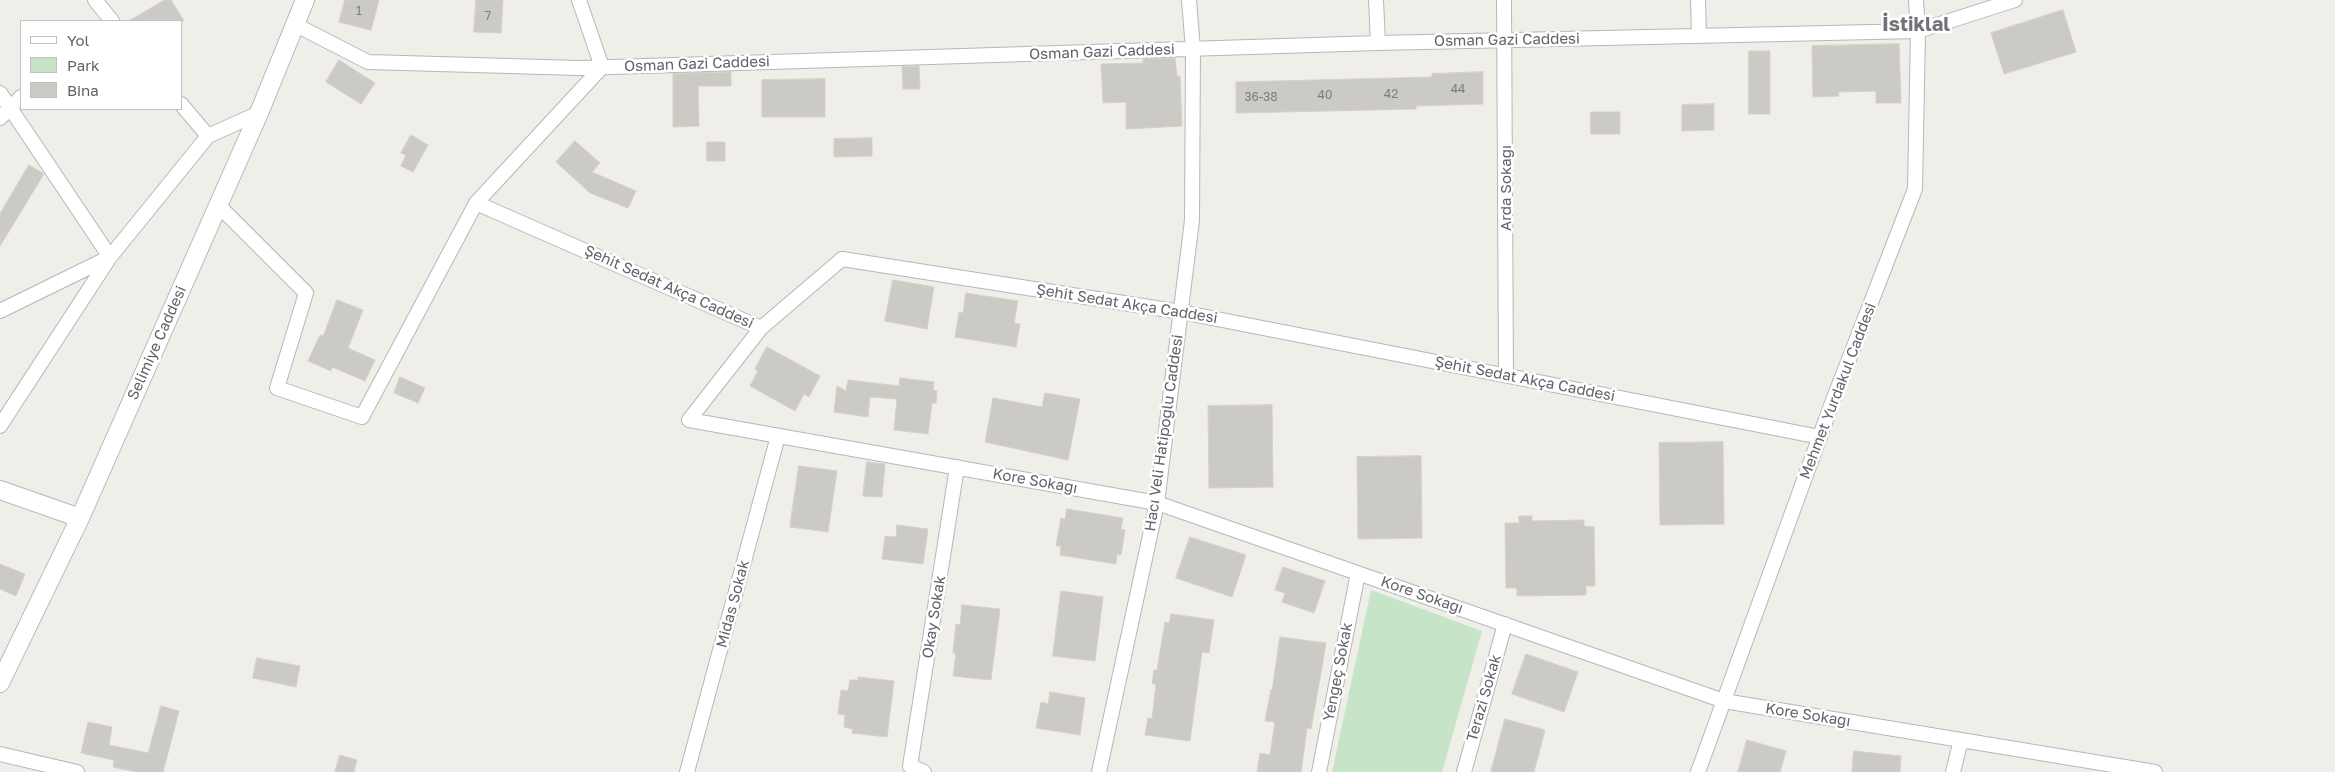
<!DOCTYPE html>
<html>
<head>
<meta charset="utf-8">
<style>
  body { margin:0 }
  #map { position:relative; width:2335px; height:772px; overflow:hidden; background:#f0eee8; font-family:"Golos Text",sans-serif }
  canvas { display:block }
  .legend { position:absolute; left:20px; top:20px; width:162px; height:90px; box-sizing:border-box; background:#fff; border:1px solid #bfc0c2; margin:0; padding:6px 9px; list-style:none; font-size:15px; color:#5f6267 }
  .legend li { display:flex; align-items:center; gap:10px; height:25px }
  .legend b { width:25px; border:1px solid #bfc0c2 }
</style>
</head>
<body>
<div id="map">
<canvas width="2335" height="772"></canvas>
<ul class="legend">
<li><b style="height:6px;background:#fff"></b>Yol</li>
<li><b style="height:14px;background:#c6e5c8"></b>Park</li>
<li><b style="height:14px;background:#cccac4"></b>Bina</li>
</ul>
</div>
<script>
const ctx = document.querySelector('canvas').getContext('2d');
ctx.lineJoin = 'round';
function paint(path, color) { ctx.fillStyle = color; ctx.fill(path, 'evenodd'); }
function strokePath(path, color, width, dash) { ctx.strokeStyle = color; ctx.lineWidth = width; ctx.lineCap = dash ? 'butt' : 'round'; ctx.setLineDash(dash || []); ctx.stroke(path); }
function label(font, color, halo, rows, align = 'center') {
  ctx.font = font + ' "Golos Text",sans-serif'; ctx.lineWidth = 5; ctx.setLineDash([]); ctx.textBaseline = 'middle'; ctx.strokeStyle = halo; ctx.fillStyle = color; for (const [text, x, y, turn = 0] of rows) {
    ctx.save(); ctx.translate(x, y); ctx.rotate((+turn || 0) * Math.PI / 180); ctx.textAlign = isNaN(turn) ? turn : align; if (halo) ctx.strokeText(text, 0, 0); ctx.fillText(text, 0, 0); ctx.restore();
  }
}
paint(new Path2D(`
  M1371,590l111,41 -40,141h-110z`), '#c6e5c8');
const building = new Path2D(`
  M165,0h6l13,21h-55z
  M345,0h34l-8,30 -32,-8z
  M476,0h27l-2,33 -27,-1z
  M2063,10l13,42 -72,22 -13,-41z
  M1899,44l2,59h-25v-12l-38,1 1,4 -26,1 -1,-51z
  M1749,51h21v63h-21z
  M1175,58l2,18h3l2,50 -56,3v-27l-23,1 -2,-39 42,-1v-4z
  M339,60l36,23 -14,21 -35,-22z
  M919,66l1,23h-17l-1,-22z
  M731,72v14h-33l1,40 -26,1v-53z
  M1483,72v32l-67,2v3l-180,4v-31l196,-5v-3z
  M825,79v38h-63v-37z
  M1714,104v26l-32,1v-26z
  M1591,112h29v22h-29z
  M411,135l17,10 -15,27 -12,-6 5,-11 -5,-2z
  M872,138v18l-38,1v-18z
  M575,141l25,22 -8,9 44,19 -8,17 -38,-15 -34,-31z
  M707,142h18v19h-18z
  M29,165l15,9 -44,72v-32z
  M893,280l41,7 -7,42 -42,-8z
  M966,293l52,8 -4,22 6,1 -4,23 -61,-10 4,-25 4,1z
  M337,300l26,10 -15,38 27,12 -10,21 -33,-14 -1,4 -23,-10 12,-26 3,1z
  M767,347l53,29 -11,21 -5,-3 -9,17 -45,-25 8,-15 -3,-2z
  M400,377l25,11 -7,15 -24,-10z
  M900,378l34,4 -1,8 4,1 -1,12h-4l-4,31 -34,-4 3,-31 -27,-2 -2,20 -34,-5 3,-26 9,5 2,-11 51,6z
  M1045,393l35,6 -12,61 -83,-18 8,-44 49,9z
  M1272,405l1,82 -64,1 -1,-82z
  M1723,442l1,82 -64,1 -1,-82z
  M1421,456l1,82 -64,1 -1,-82z
  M867,462l18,2 -3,33 -19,-1z
  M799,466l38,5 -9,61 -38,-5z
  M1067,509l56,9 -2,11 4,1 -4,25 -4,-1 -1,10 -56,-9 1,-9h-5l5,-28 4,1z
  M1519,516h13v5l52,-1v6l10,1 1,59h-9v9l-69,1v-8h-11l-1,-65h14z
  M897,525l31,4 -5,35 -41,-5 3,-23 11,1z
  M1190,537l56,18 -14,42 -56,-19z
  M0,564l25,10 -9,22 -16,-7z
  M1283,567l42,14 -11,32 -32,-11 3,-9 -10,-3z
  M1061,591l42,6 -8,64 -42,-5z
  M962,605l38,4 -9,71 -38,-4 3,-22 -3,-1 3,-29 4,1z
  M1171,614l43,6 -5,33 -7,-1 -12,89 -45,-6 3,-17 4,1 4,-35h-4l2,-14h3l8,-48 4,1z
  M1280,637l46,6 -5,30 -10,56 -4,-1 -6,44h-44l3,-19 10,2 5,-33 -10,-1 6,-32 1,1z
  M1526,654l52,18 -14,40 -52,-18z
  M257,658l43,8 -4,21 -43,-9z
  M858,677l36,4 -7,56 -35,-4 1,-4 -9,-2 1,-12 -7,-1 3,-24 7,1 2,-11h8z
  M1050,692l35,6 -5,37 -44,-7 5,-26 7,2z
  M161,706l18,5 -16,61h-26l-24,-5 1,-7 -33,-7 7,-31 24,5 -3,18 39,8z
  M1505,719l40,11 -11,42h-43z
  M1747,740l39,11 -6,21h-42z
  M1854,751l47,5 -1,16h-48z
  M340,755l17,5 -3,12h-19z`);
paint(building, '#cccac4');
strokePath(building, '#d4d1c6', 1);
const minor = new Path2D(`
  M95,0l17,21
  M1376,0l2,43
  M1504,0l2,375
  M1698,0l1,36
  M296,25l72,37 211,6 799,-25 540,-12 97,-31
  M0,93l110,164 -110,169
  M181,104l27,32 51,-23
  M0,118l21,-21
  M476,203l285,125 81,-69 339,53 639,125
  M218,205l88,88 -29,95 85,29 114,-214 126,-136 -23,-67
  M0,311l110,-54 98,-121
  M761,328l-72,92 468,83 567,198 431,71
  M0,754l77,18
  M687,772l91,-336
  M924,772l-14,-6 47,-299
  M1099,772l58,-269 35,-283 1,-171 -4,-49
  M1319,772l39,-199
  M1464,772l41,-148
  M1698,772l134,-369 83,-214 3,-158 -2,-31
  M1953,772l8,-32`);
const tertiary = new Path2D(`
  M0,490l80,28
  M0,683l80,-165 179,-405 46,-113`);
strokePath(minor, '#b5b7bb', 16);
strokePath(tertiary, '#b5b7bb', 20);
strokePath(minor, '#fff', 14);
strokePath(tertiary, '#fff', 18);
label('12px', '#7a7c7e', null, [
  ["1",359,11],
  ["7",488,16],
  ["44",1458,89],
  ["42",1391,94],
  ["40",1325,95],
  ["36-38",1261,97]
]);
label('15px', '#5f6267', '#fff', [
  ["Osman Gazi Caddesi",1507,40,-1],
  ["Osman Gazi Caddesi",1102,52,-2],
  ["Osman Gazi Caddesi",697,64,-2],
  ["Arda Sokağı",1506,188,-90],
  ["Şehit Sedat Akça Caddesi",669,287,24],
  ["Şehit Sedat Akça Caddesi",1127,304,9],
  ["Selimiye Caddesi",157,343,-66],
  ["Şehit Sedat Akça Caddesi",1525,379,11],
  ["Mehmet Yurdakul Caddesi",1838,391,-69],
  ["Hacı Veli Hatipoğlu Caddesi",1164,433,-82],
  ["Kore Sokağı",1035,481,10],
  ["Kore Sokağı",1422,595,19],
  ["Midas Sokak",733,604,-75],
  ["Okay Sokak",934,617,-81],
  ["Yengeç Sokak",1338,672,-79],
  ["Terazi Sokak",1484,698,-74],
  ["Kore Sokağı",1808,715,9]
]);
label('bold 20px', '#707479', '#fff', [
  ["İstiklal",1916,25]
]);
</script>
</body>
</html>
